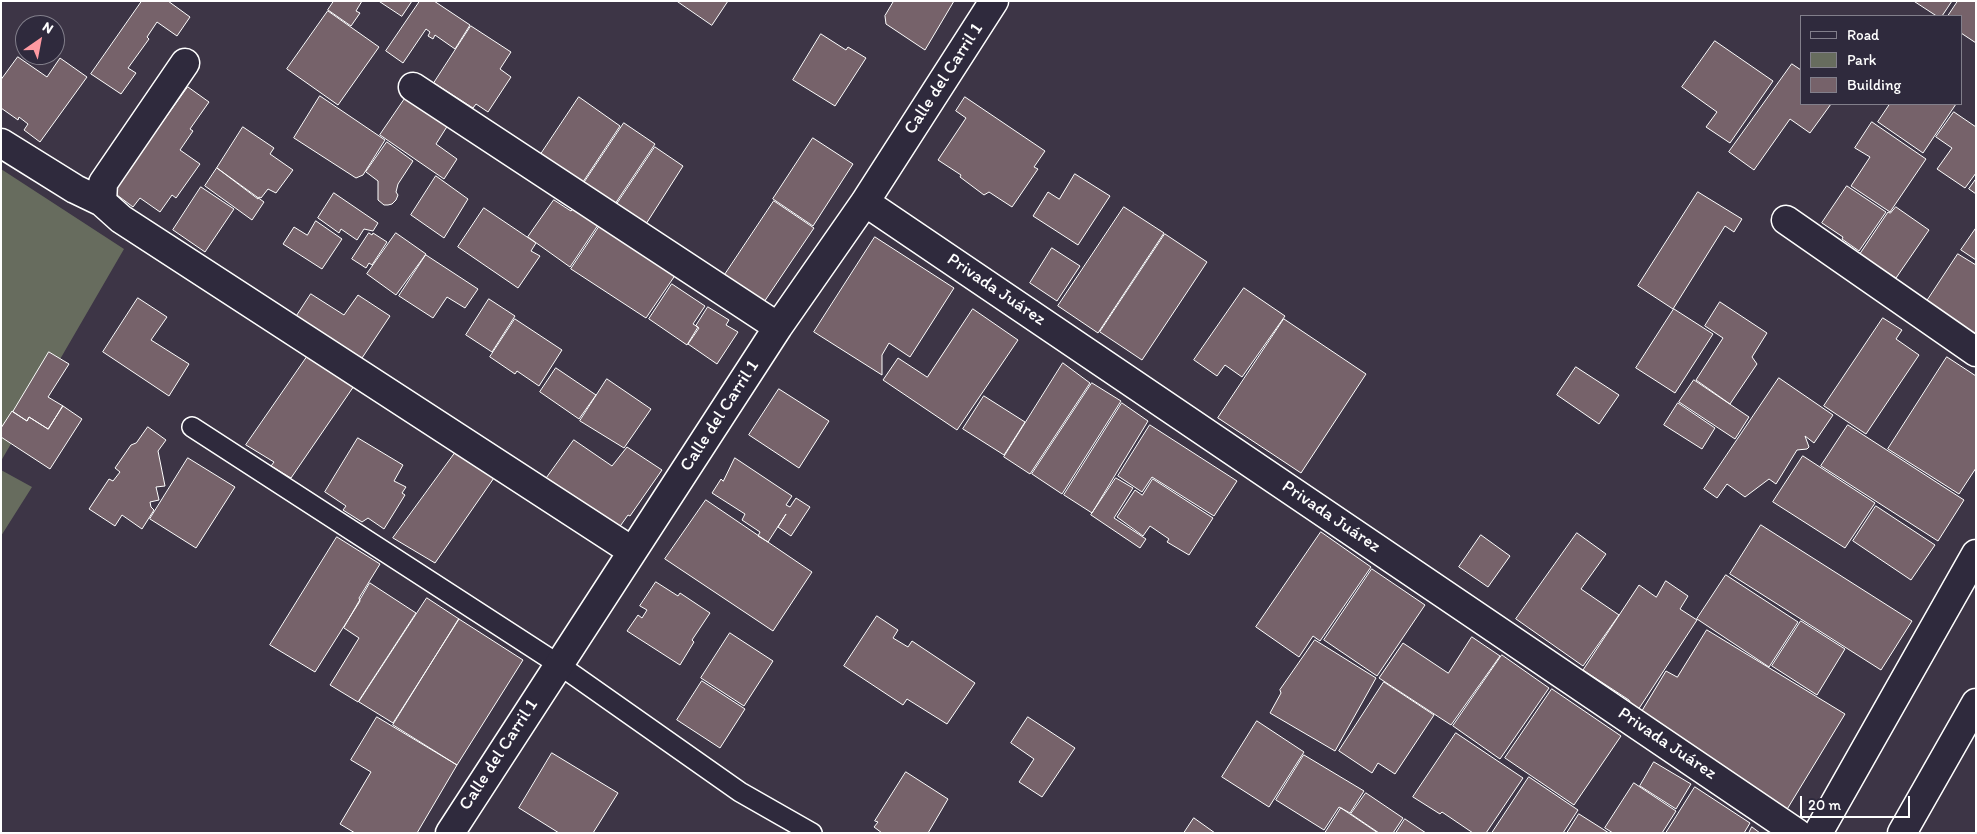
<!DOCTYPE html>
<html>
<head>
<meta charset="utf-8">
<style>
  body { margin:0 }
  #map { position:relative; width:1977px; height:834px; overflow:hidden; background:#3d3546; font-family:Itim,sans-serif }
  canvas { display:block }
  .frame { position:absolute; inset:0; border:2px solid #fff; pointer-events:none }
  .legend { position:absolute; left:1800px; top:15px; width:162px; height:90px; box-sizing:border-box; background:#2f2a3d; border:1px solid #827f8b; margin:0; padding:6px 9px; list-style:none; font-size:15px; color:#fff }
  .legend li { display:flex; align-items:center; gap:10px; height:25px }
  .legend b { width:25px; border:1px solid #827f8b }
  .north { position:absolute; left:15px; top:15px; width:50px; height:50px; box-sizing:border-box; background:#2f2a3d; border:1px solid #827f8b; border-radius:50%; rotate:33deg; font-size:14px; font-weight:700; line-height:20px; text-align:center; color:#fff }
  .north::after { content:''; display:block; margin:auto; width:18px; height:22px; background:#ff9aa2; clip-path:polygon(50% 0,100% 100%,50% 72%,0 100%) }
  .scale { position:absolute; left:1800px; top:796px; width:110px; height:22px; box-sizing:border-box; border:2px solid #fff; border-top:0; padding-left:6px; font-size:15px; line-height:18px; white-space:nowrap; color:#fff; -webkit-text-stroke:4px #2f2a3d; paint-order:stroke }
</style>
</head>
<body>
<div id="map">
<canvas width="1977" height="834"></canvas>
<div class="frame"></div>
<ul class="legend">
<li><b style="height:6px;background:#2f2a3d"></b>Road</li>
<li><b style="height:14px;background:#676c5e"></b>Park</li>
<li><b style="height:14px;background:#76626a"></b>Building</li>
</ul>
<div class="north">N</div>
<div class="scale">20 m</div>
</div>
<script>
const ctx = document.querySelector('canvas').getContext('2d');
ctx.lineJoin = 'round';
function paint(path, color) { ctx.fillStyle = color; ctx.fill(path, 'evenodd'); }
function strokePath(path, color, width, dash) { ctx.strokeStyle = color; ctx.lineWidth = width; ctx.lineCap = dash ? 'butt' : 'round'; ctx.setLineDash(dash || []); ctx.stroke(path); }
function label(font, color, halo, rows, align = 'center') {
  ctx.font = font + ' Itim,sans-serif'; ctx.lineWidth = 5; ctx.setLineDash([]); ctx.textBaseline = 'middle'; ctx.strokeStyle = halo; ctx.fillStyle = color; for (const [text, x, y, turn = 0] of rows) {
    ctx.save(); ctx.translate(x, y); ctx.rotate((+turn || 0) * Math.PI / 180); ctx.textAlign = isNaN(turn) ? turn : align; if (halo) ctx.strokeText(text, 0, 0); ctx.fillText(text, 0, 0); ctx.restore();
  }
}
paint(new Path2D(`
  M1,169l123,80 -123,212z
  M1,470l31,17 -31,49z`), '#676c5e');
const building = new Path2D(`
  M142,1h26l22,16 -13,19 -20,-14 -10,15 2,2 -21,29 8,5 -15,21 -30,-20z
  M334,1h28l-6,10 4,2 -9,13 -23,-16z
  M379,1h33l-10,15z
  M420,1h14l36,24 -15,24 -20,-14 -2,4 -5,-3 2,-4 -4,-3 -23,34 -17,-12z
  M677,1h51l-16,24z
  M894,1h60l-29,49 -39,-26 -1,-8z
  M1914,1h38l-10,15h-5z
  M1958,1h18v42l-15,-10v-17h-13z
  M328,11l51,36 -41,58 -51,-36z
  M471,26l40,26 -11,17 11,8 -23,35 -12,-8 -3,4 -39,-25z
  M821,34l25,16 2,-3 18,11 -31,48 -42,-26z
  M1715,41l58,40 -43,62 -24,-16 11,-15 -35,-25z
  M18,57l29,20 13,-19 27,19 -47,65 -16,-12 4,-6 -9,-7 -1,3 -17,-12v-28z
  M1792,64l9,6v34h30l-21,29 -20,-14 -36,51 -25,-18z
  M188,87l21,15 -19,27 3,2 -13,19 20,14 -24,34 -4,-3 -12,17 -20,-14 -7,9 -20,-15z
  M320,96l65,44 -22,35 -7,3 -62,-40z
  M406,97l42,28 -12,19 21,15 -13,20 -64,-44z
  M579,97l41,29 -37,56 -42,-28z
  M965,97l80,54 -11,16 4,2 -26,38 -23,-15 -5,3 -24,-18 1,-2 -23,-15 28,-42 -10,-7z
  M1890,104h66l-33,49 -45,-31z
  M1954,112l22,15v46l-11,15 -28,-19 15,-21 -16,-11z
  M1872,122l54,37 -36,53 -39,-26 19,-29 -15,-9z
  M624,123l31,21 -40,60 -31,-21z
  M243,127l31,21 -4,6 23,16 -17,23 -8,-4 -7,9 -2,-1 -1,2 -41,-31z
  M813,138l40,26 -40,62 -40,-27z
  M387,142l26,19 -15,23 -2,8 2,3 -2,5 -4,4 -4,1h-4l-6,-5v-19l-12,-9z
  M655,147l28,19 -37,58 -29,-20z
  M217,168l47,34 -12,18 -47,-34z
  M1075,174l35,22 -32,49 -45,-29 15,-24 11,7z
  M436,176l32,23 -24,39 -33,-23z
  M1976,179v15l-7,-5z
  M1847,186l39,26 -27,39 -17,-12 1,-2 -21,-14z
  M201,187l33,22 -29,43 -32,-22z
  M1698,192l44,27 -8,13 -9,-6 -52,83 -35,-23z
  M334,193l44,30 -5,8 -9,-2 -7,11 -16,-11 -2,4 -21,-15z
  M554,200l17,11 5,-6 22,20 -28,42 -42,-30z
  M774,201l40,27 -50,74 -40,-26z
  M1124,207l40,26 -66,100 -40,-27z
  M1896,207l33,23 -33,48 -37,-23 29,-43 2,1z
  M484,208l52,35 -5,8 9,5 -22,32 -60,-41z
  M316,221l26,18 -20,30 -39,-25 11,-17 13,8z
  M601,224l75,50 -30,44 -75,-49z
  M1976,228v32l-15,-10z
  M369,233l3,2 1,-2 14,9 -15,23 -3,-2 -3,5 -14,-9z
  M396,233l30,21 -30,41 -29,-21z
  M1165,234l42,28 -65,98 -42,-28z
  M875,237l79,51 -44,69 -21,-14 -7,12v20l-68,-43z
  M1052,248l28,18 -23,35 -27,-18z
  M1958,254l18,11v72l-51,-33z
  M426,255l52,34 -13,19 -18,-11 -14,21 -34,-22z
  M672,284l33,22 -12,18 5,3 -11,18 -38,-26z
  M1244,288l41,28 -43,61 -17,-12 -8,11 -23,-16z
  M311,294l33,21 14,-20 32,21 -30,45 -64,-44z
  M138,298l29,19 -16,23 38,24 -20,32 -66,-44z
  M489,299l26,17 -23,36 -26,-17z
  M1720,302l47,31 -15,24 5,7 -27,40 -34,-24 27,-42 -18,-12z
  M708,307l21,13 -3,5 12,7 -21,32 -29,-20 11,-16 -3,-2z
  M973,309l45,31 -61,90 -74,-50 15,-22 29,19z
  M1674,309l39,25 -38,59 -39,-25z
  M1883,318l19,12 -6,9 23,16 -53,79 -42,-28z
  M515,319l47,31 -23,36 -22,-15 -2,3 -25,-17z
  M1284,319l82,55 -65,99 -83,-55z
  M49,352l20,12 -21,33 15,9 -15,23 -19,-12 -2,4 -14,-9z
  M309,354l47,29 -65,95 -20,-12 3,-4 -28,-17z
  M1947,357l29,19v92l-17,26 -71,-45z
  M1063,363l27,20 -60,91 -26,-17z
  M1576,367l43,28 -20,29 -42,-29z
  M556,368l40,27 -17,24 -39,-27z
  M1779,378l54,37 -19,28 -9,-7 4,11 -2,2 -10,1 -21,34 -7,-5 -24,18 -18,-13 -10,14 -13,-9z
  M607,379l44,30 -27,39 -44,-27z
  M1694,380l55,37 -14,22 -56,-37z
  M1092,383l29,18 -59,93 -30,-20z
  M779,389l50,32 -30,47 -50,-33z
  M984,396l41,26 -21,33 -41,-26z
  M1122,403l26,18 -56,92 -28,-18z
  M1678,403l37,25 -13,21 -38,-24z
  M63,406l19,13 -32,50 -49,-32v-9l11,-17 15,10 2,-4 19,12z
  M1150,425l87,56 -23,35 -62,-39 -10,15 -24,-16z
  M1848,425l116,75 -26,41 -117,-75z
  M148,427l18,13 -8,11 7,35 -9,1 3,13 -9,2 1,5 3,3 -12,19 -20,-14 -7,11 -26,-17 20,-30 4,2 7,-9 -5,-4 16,-23 5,-2z
  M358,438l45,27 -9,16 12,6 -4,6 3,2 -21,34 -16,-11 -6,4 -19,-12 3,-4 -21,-14z
  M574,440l38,26 15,-19 35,23 -32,46 -2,-1 -12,17 -73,-49z
  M455,453l41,22 -61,88 -42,-25z
  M1803,456l72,47 -30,45 -72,-46z
  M188,458l47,29 -39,61 -46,-29z
  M735,458l57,38 -6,9 4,2 6,-9 14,9 -19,29 -13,-9 8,-13 -18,28 -10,-6 2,-4 -18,-12 3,-6 -33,-21 9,-14 2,2z
  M1116,478l17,10 -19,30 32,21 -6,9 -49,-33z
  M1153,479l60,39 -24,37 -22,-13 2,-3 -19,-13 -7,10 -26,-19 18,-27 7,5z
  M706,500l106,72 -39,59 -108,-72z
  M1876,506l59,39 -24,35 -58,-39z
  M1761,525l151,96 -31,49 -151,-96z
  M1321,532l50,35 -51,74 -7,-5 -14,21 -43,-30z
  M1577,533l29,21 -25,35 38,26 -36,51 -67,-47z
  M1481,535l29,21 -22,31 -29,-20z
  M337,537l43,27 -21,34 1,3 -45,71 -45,-27z
  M1372,569l53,36 -48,71 -53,-36z
  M1726,575l72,47 -29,45 -72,-48z
  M1666,581l22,15 -8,13 17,11 -61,93 -7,-13 -46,-30 56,-85 17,12z
  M656,582l22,14 2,-3 30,20 -18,27 2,2 -14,23 -53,-34 11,-16 4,3 5,-8 -7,-4z
  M370,583l46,30 -58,89 -28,-17 29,-47 -15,-10z
  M427,598l32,21 -66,104 -34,-21z
  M877,616l21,14 -5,8 15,9 4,-6 63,42 -28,41 -40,-25 -4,6 -59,-39z
  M459,619l64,41 -66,105 -64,-40z
  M1801,621l44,28 -28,46 -45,-29z
  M1707,630l138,84 -59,97 -149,-92 29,-48 11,6z
  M730,633l43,28 -29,45 -43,-28z
  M1472,637l28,19 -49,69 -72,-47 24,-35 45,30z
  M1315,640l61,38 -41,73 -65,-38 11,-20 -1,-3z
  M1502,655l47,33 -49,71 -47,-33z
  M702,681l43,28 -25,39 -43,-28z
  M1384,682l50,33 -39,59 -17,-11 -6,10 -33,-22z
  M1552,689l69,47 -47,69 -69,-47z
  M377,717l80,48 -40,68h-62l-15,-9 31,-52 -20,-12z
  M1028,717l47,31 -33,49 -23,-15 15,-23 -23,-16z
  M1257,721l47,31 -35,55 -47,-30z
  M1456,733l67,45 -37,55h-13l-31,-21 -2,2 -27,-17z
  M552,753l66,40 -25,40h-34l-40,-25z
  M1304,755l60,36 -14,22 -11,-6 -15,23 -48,-30z
  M1654,762l37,22 -15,25 -36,-23z
  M906,772l42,27 -20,34h-46l-8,-6 4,-5 -3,-1z
  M1529,777l49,33 -15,23h-71z
  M1634,783l42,28 -14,22h-49l-8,-5z
  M1695,787l55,36 -6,10h-78z
  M1366,793l37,25 -10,15h-14l-28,-19z
  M1341,808l37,25h-53z
  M1579,814l30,19h-42z
  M1194,818l21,15h-31z
  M1405,819l21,14h-30z
  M1752,827l8,6h-11z`);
paint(building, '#76626a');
strokePath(building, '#fff', 1);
const service = new Path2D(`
  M192,427l366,237 182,128 72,41`);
const minor = new Path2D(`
  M185,63l-82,120 -1,19 19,17 511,332
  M413,87l365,240
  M1,143l74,46 27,13
  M865,202l932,631
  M1786,220l190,132
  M450,833l328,-506 87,-125 129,-201`);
const tertiary = new Path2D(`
  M1818,833l158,-279
  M1902,833l74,-130`);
strokePath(service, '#fff', 22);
strokePath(minor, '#fff', 31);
strokePath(tertiary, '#fff', 31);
strokePath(service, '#2f2a3d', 19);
strokePath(minor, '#2f2a3d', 28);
strokePath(tertiary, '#2f2a3d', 28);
label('18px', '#fff', '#2f2a3d', [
  ["Calle del Carril 1",944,79,-57],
  ["Privada Juárez",996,290,34],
  ["Calle del Carril 1",720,416,-57],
  ["Privada Juárez",1331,517,34],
  ["Privada Juárez",1667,744,34],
  ["Calle del Carril 1",499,755,-57]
]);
</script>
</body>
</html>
